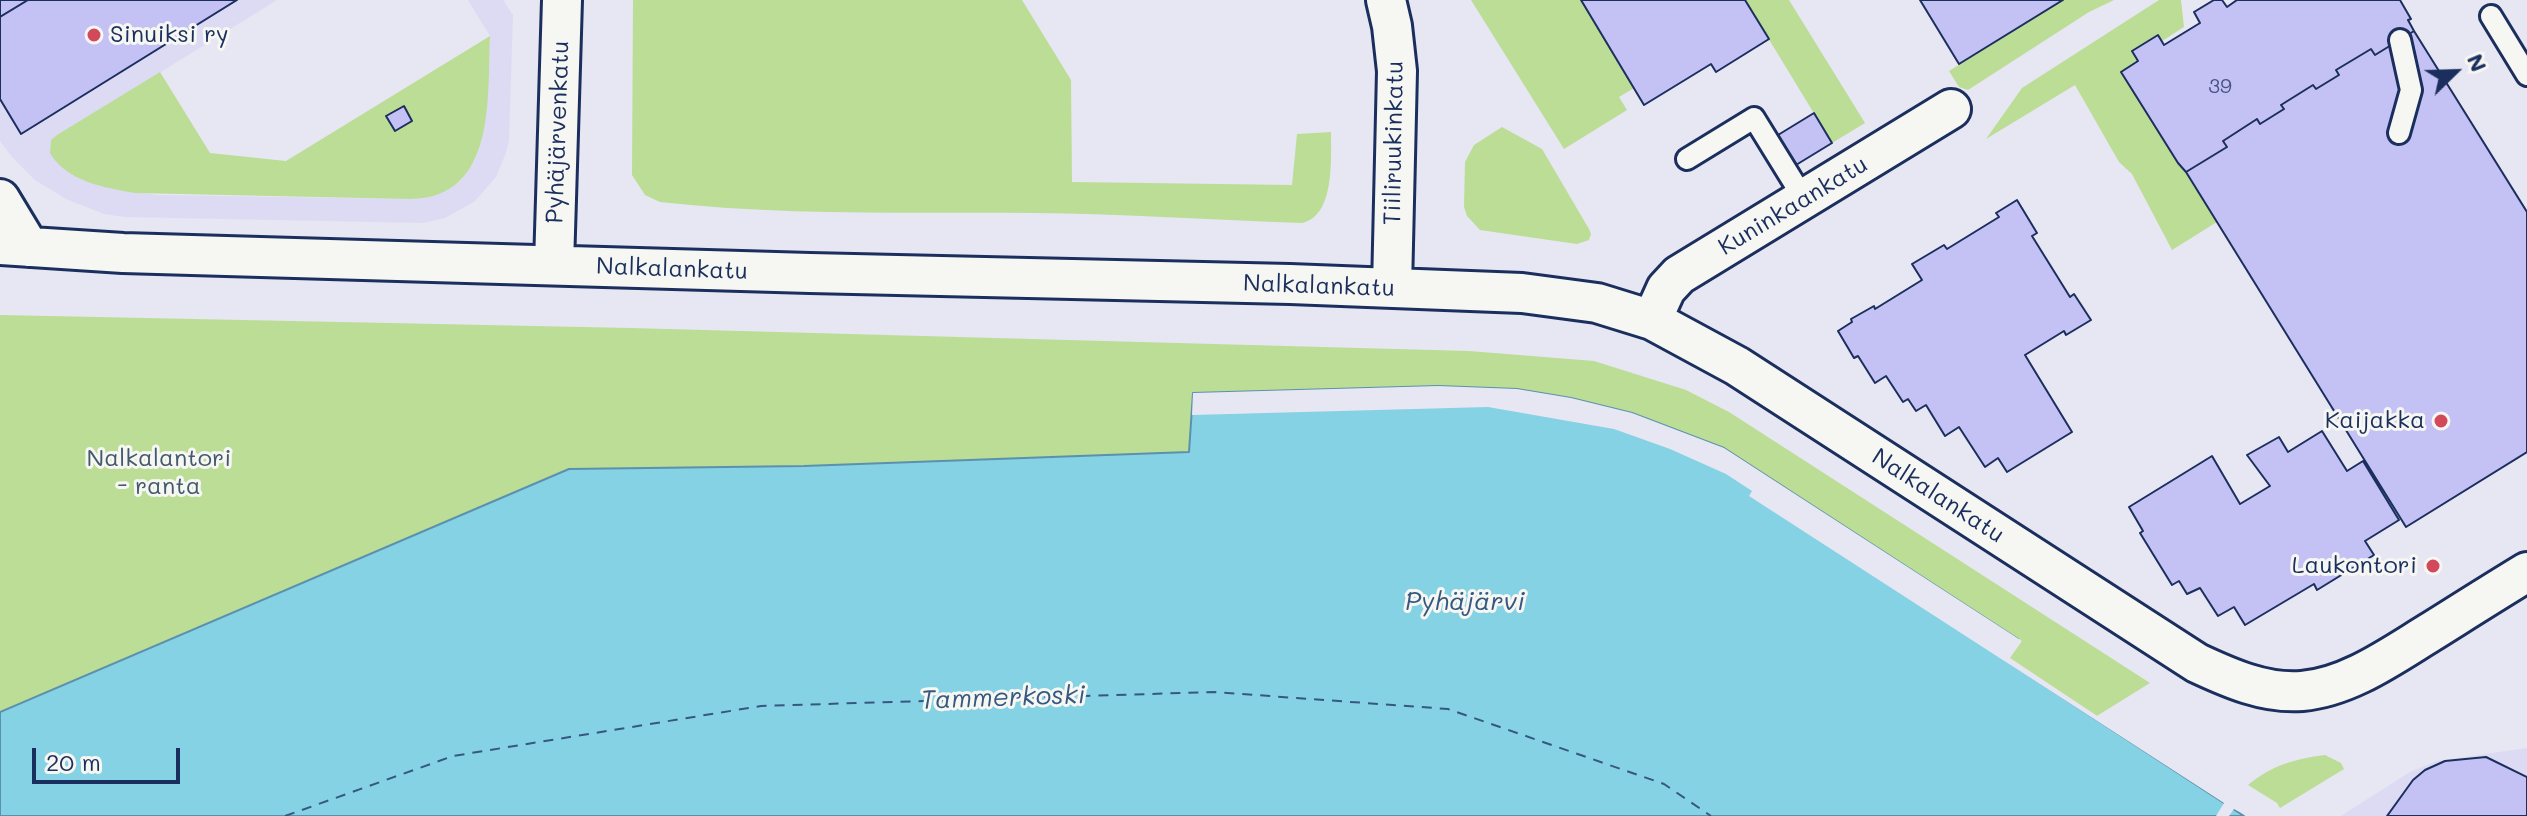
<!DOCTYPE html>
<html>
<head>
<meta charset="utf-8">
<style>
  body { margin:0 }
  #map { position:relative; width:2527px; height:816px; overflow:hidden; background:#e7e6f3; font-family:Mali,sans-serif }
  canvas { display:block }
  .north { position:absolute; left:2415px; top:32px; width:80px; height:80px; -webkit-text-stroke:6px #f6f6f2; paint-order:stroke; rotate:67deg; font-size:22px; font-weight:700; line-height:32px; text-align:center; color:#1b2f5e }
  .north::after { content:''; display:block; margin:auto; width:28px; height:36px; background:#1b2f5e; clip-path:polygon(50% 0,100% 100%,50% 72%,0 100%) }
  .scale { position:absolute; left:32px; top:748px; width:148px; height:36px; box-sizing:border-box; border:4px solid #1b2f5e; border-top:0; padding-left:10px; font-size:24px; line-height:28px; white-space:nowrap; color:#1b2f5e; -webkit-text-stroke:6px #f6f6f2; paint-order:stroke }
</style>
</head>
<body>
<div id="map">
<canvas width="2527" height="816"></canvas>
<div class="north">N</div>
<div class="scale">20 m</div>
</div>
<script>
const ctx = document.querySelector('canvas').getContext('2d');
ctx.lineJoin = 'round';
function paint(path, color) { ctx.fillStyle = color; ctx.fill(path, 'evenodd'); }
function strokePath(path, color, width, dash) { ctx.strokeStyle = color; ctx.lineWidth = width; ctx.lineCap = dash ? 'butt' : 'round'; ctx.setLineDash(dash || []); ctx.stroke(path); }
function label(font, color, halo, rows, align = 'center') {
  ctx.font = font + ' Mali,sans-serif'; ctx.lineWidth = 6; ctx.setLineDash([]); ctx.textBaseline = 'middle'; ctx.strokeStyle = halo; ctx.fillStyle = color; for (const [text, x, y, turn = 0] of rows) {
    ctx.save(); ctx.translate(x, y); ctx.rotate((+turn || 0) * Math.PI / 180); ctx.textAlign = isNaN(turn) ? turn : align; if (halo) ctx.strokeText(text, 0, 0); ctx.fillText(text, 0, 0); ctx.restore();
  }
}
paint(new Path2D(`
  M0,0h277l-226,140 22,34 36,14 49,7 252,4 25,-4 13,-6 12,-8 16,-23 10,-41 4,-81 -22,-36h35l10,15 -4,126 -3,12 -10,24 -22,25 -29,16 -22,5 -299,-6 -20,-3 -38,-15 -31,-19 -23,-23 -12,-16z
  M2527,748v68h-186l69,-44 27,-11z`), '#dcdbf3');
paint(new Path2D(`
  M633,0h389l49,80 1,102 220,3 5,-51 34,-2c0,27 4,84 -29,91 -89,-3 -178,-9 -267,-10 -124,-1 -251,3 -375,-11l-15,-7 -13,-20z
  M1471,0h110l53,88 -15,9 8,13 -63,39z
  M1745,0h44l76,123 -33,20z
  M2063,0h51l-25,12 -121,78 -9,-3 -10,-16z
  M2159,0h22l3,27 -22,14 -5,-6 -25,16 54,121 31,50 -45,28 -40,-76 -13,-12 -44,-77 -89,54 36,-51z
  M490,36c-3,61 7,162 -80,163l-275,-6c-30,-5 -69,-12 -85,-40l1,-13 6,-5 103,-63 50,81 76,8z
  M1502,127l40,22 47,80 2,5 -2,6 -12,4 -97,-14 -13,-14 -3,-9 1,-45 9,-17z
  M0,315l631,13 838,23 125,10 92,29 43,22 421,271 -58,36 -87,-60 -814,-237 -1,30 -386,14 -235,3 -569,243z
  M2325,755l16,8 3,6 -64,39 -3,-5 -29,-18c24,-20 47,-26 77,-30z`), '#bbdd96');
const water = new Path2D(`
  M1438,386l79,3 54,9 61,15 92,35 294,191 -13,21 239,156h-2244v-104l569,-243 235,-3 385,-14 4,-59z`);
paint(water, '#85d2e4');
strokePath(water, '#5b91ae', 2);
paint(new Path2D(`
  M1438,386l79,3 54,9 61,15 92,35 298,193 -12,17 238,158 -14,-7 -5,7h-13l8,-13 -475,-307 3,-5 -26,-17 -56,-25 -56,-20 -126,-22 -296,8 1,-22z`), '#e7e6f3');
strokePath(new Path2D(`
  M285,816l168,-60 308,-50 453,-14 234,17 216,75 47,32`), '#365880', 2, [10, 8]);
const building = new Path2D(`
  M0,0h28l-28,17z
  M28,0h209l-216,134 -21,-35v-82z
  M1581,0h164l24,39 -53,33 -5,-8 -67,41z
  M1920,0h143l-104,64z
  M2214,0h8l5,7 10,-7h163l11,19 -3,1 6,11 -39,24 -4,-6 -35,21 3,5 -23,14 -3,-4 -32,20 3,4 -24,15 -3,-5 -34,22 4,6 -41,25 -8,-9 -57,-91 17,-11 -6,-10 26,-16 6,10 36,-22 -6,-11z
  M2414,31l113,181v240l-121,75 -220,-355 41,-25 -4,-6 34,-22 3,5 24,-15 -3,-4 32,-20 3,4 23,-14 -3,-5 35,-21 4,6z
  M404,106l8,15 -17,10 -9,-15z
  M1814,113l18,30 -36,22 -18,-30z
  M2017,200l20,33 -5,3 38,61 4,-3 17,26 -25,15 -2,-4 -39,24 47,77 -65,40 -9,-14 -13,9 -26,-40 -14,9 -19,-31 -10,6 -8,-12 -5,3 -17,-26 -11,7 -17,-27 -4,2 -16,-27 14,-9 -1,-3 23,-13 1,3 47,-29 -10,-16 32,-19 3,4 52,-32 -3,-4z
  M2322,431l25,40 16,-10 36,59 -34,21 9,14 -57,35 -3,-6 -69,41 -11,-18 -16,9 -18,-28 -13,6 -8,-13 -7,4 -32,-52 3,-2 -14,-24 83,-51 28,48 30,-18 -23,-31 32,-18 9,15z
  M2486,757l41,20v39h-140l26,-36 12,-10 20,-9z`);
paint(building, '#c4c1f4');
strokePath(building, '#1b2f5e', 2);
const service = new Path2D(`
  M2491,16l36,59
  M2399,133l12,-43 -11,-50
  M1687,159l67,-41 50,81`);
const minor = new Path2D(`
  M1386,0l6,26 5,45 -5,217
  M0,199l29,48
  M0,245l123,8 687,20 480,11 232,9 75,10 55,17 85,46 460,297c32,15 68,31 105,28 46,-4 88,-34 127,-58 32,-20 65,-41 98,-61
  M554,265l8,-265
  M1652,320l14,-31 13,-14 272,-166`);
strokePath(service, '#1b2f5e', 26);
strokePath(minor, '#1b2f5e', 44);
strokePath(service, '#f6f6f2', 20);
strokePath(minor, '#f6f6f2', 38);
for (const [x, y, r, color] of [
  [94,35,8,"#d1495b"],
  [2441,421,8,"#d1495b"],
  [2433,566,8,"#d1495b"]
]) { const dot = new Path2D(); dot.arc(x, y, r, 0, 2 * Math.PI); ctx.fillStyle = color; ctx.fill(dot); strokePath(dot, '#f6f6f2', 3); }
label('20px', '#455484', null, [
  ["39",2220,87]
]);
label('24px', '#1b2f5e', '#f6f6f2', [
  ["Sinuiksi ry",110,35,"left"],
  ["Kaijakka",2425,421],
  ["Laukontori",2417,566]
], 'right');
label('24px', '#1b2f5e', '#f6f6f2', [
  ["Pyhäjärvenkatu",558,132,-88],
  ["Tiiliruukinkatu",1394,143,-89],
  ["Kuninkaankatu",1793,206,-31],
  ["Nalkalankatu",672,269,2],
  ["Nalkalankatu",1319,286,2],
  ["Nalkalankatu",1938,496,33]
]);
label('24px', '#435a6c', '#f6f6f2', [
  ["Nalkalantori",159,459],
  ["- ranta",159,487]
]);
label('italic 26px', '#365880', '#f6f6f2', [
  ["Pyhäjärvi",1465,602],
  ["Tammerkoski",1003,698,-2]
]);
</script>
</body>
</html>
